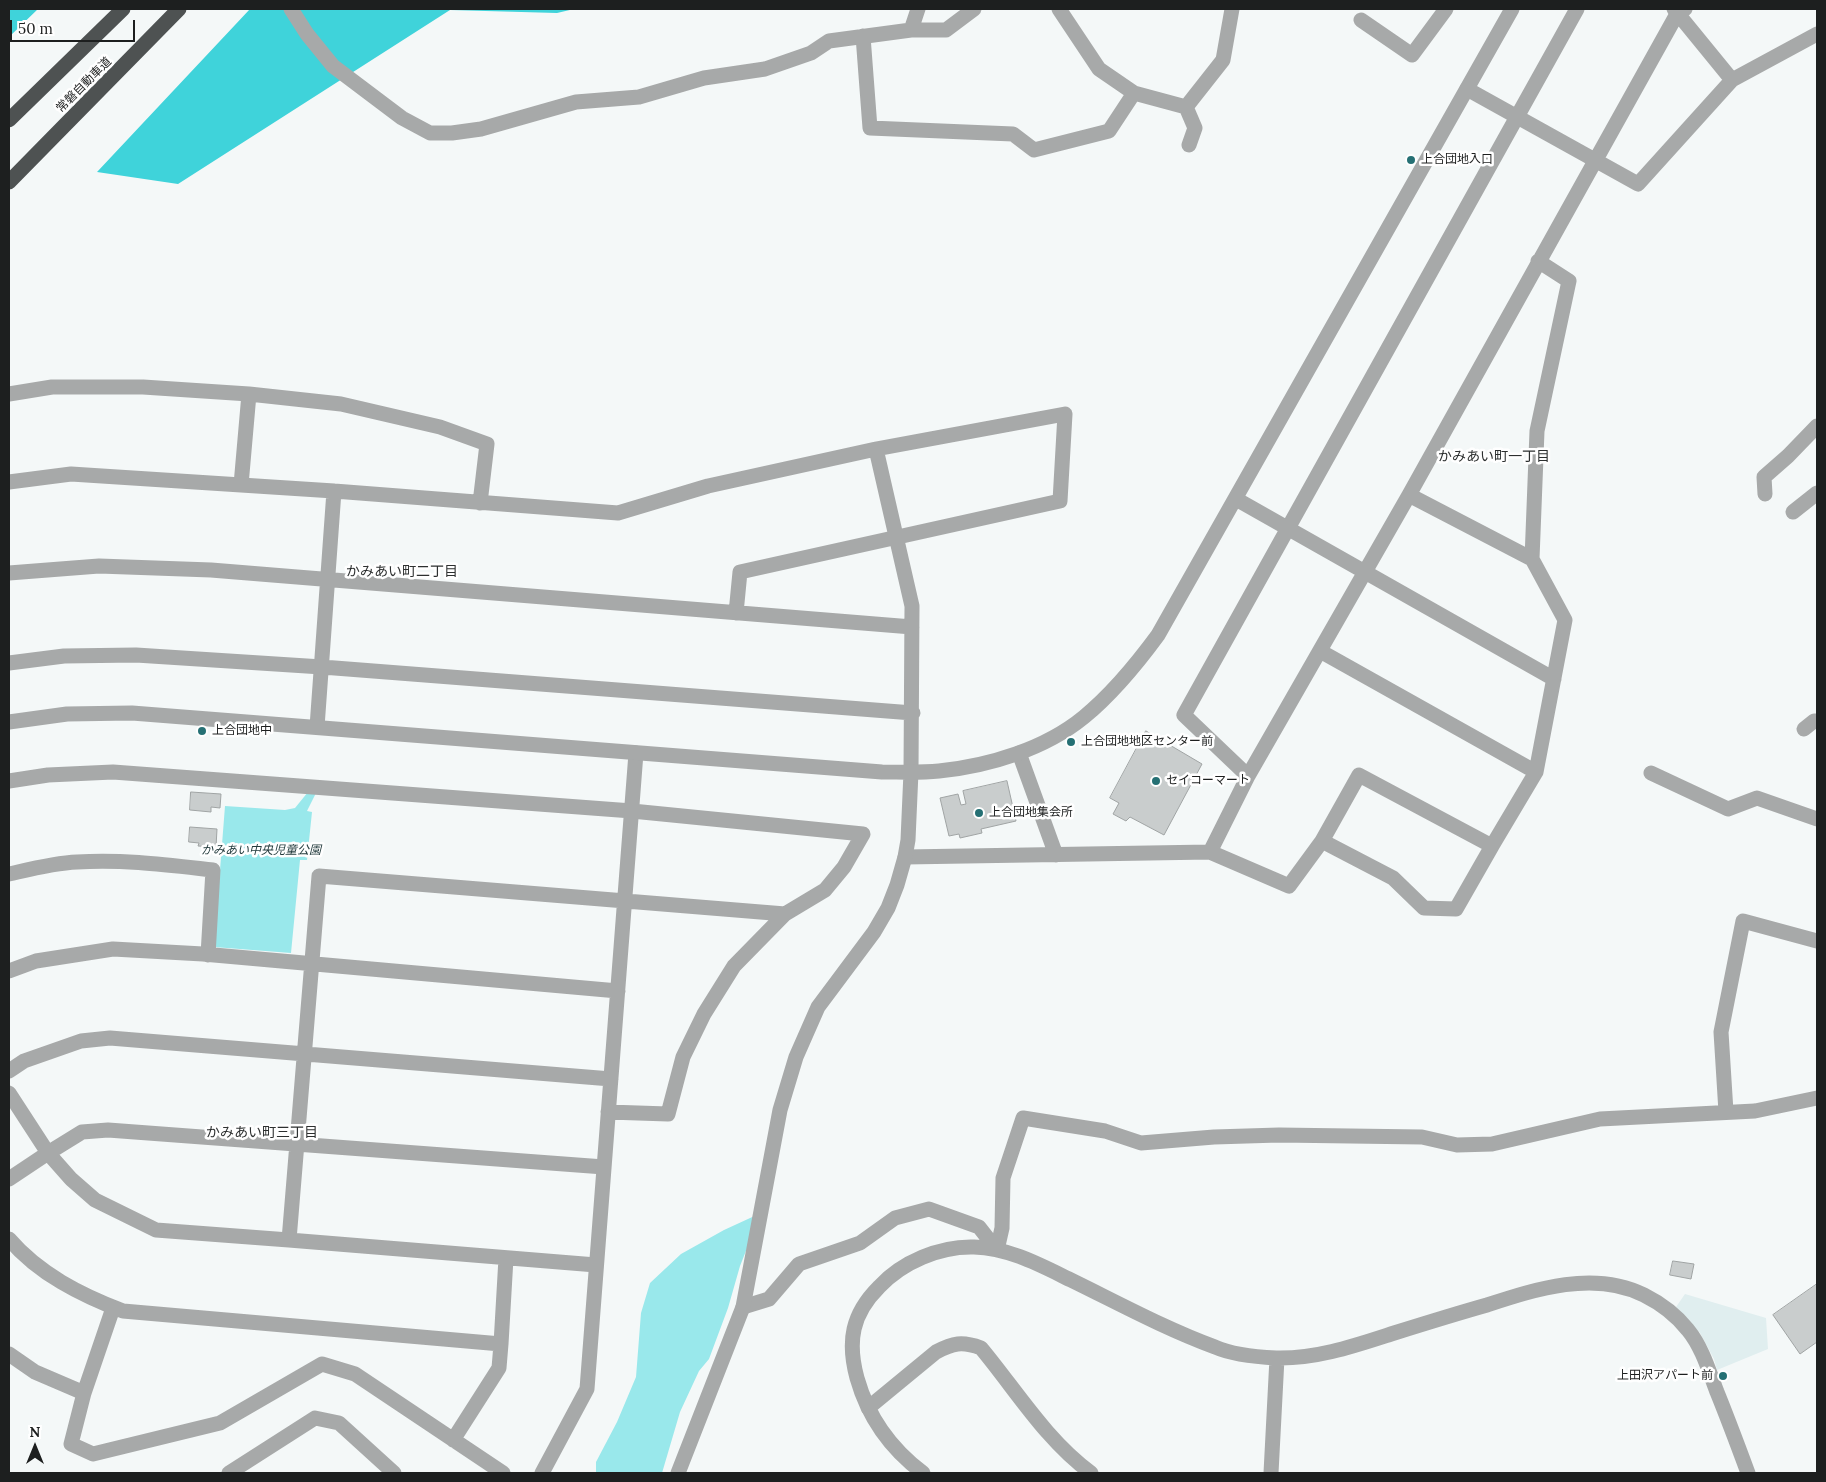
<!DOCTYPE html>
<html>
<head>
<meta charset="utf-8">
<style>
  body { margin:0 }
  #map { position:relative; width:1826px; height:1482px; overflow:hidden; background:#f4f8f8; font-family:Lora,serif }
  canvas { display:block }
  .frame { position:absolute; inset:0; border:10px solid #1d1f1f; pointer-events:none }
  .north { position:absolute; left:10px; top:1422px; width:50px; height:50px; -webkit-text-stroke:4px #fff; paint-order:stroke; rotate:0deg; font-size:14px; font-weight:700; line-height:20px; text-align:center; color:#1d1f1f }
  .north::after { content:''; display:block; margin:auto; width:18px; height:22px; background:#1d1f1f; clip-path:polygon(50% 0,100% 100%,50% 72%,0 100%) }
  .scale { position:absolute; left:10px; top:20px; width:125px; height:22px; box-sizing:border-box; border:2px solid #1d1f1f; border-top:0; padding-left:6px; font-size:15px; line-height:18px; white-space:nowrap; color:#1d1f1f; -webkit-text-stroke:4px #fff; paint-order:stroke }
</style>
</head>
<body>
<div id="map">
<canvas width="1826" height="1482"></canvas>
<div class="frame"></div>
<div class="north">N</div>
<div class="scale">50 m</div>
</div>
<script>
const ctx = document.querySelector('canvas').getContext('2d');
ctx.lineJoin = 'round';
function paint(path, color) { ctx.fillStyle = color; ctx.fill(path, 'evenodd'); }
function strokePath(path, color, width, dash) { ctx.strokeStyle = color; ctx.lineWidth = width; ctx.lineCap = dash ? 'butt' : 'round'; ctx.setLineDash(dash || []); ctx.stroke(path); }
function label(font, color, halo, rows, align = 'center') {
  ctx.font = font + ' Lora,"Noto Sans JP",serif'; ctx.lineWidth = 5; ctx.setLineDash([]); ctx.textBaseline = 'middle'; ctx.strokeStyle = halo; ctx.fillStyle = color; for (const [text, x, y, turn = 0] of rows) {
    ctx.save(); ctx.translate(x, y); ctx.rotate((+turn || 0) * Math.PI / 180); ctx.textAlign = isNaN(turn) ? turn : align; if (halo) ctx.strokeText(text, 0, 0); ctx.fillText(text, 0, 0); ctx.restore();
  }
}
paint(new Path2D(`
  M1685,1294l81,24 2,31 -51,21 -3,-11 -14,-26 -24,-26z`), '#e0eeef');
paint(new Path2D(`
  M308,792l8,1 -9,18 5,1 -5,48h-7l-9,93 -77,-6 11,-141 60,4 10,-2z
  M761,1213l-21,53 -12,42 -19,51 -10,12 -19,41 -18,61h-66v-11l21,-40 19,-45 5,-64 9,-30 31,-29 43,-24z`), '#99e8eb');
paint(new Path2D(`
  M9,9h29l-29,28z
  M250,9h324l-17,4 -107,-3 -272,174 -81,-12z`), '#3fd3da');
const building = new Path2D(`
  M1146,731l56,33 -38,71 -34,-18 -4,4 -13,-7 6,-11 -9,-5z
  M1007,781l9,40 -35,8 1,4 -22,5 -1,-4 -10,2 -9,-38 18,-4 3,11 5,-1 -3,-13z
  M191,792l30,2 -1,14 -9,-1v5l-21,-2z
  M190,827l27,2 -1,18 -18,-1 1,-3 -10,-1z
  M1673,1261l21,3 -3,15 -21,-4z
  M1817,1284v58l-17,12 -27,-39z`);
paint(building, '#c9cdcd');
strokePath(building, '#a0a4a4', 1);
strokePath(new Path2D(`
  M291,9l16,25 26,32 69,52 28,15h22l29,-4 95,-27 63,-5 65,-19 61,-9 46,-16 18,-12 82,-11 7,-21
  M1674,9l58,71
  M1361,20l51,35 34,-46
  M911,30h35l28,-21
  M863,36l7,92 143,6 21,16 75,-19 25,-38 -35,-24 -40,-60
  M1467,89l171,95 94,-104 85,-46
  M1134,93l52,14 9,21 -6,17
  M1186,107l37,-47 9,-51
  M9,394l43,-7h91l106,7 -8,91
  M249,394l92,10 99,23 47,17 -7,59
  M876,449l36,157 -1,166
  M9,482l62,-8 263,17 284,22 90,-27 168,-37 189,-35 -5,87 -320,71 -4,41
  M1765,494l-1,-17 24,-21 29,-30
  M1409,495l123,64
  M1236,499l318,180
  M1793,512l24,-19
  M9,573l90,-7 112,4 701,57
  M1320,651l216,121
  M9,663l55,-7 72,-1 186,12 591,46
  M317,727l17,-236
  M1804,729l10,-8h3
  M1019,753l37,102
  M1651,773l77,36 29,-11 60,21
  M1248,776l-64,-61 393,-706
  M9,781l39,-6 65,-3 519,39 231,23 -19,33 -19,23 -40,24 -466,-38 -30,364 307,25
  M1322,841l71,37 31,30 32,1 36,-63
  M1210,852l79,34 33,-45 37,-66 133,71 44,-74 29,-152 -33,-61 5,-128 32,-150 -31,-20
  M905,857l305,-5 38,-76 161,-281 268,-481 8,-5
  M9,874c22,-5 45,-11 68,-12 46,-3 91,3 136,8l-5,85
  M9,971l27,-10 77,-12 90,5 415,37
  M9,1071l15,-10 57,-20 29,-3 501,41
  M9,1093l39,60 -39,26
  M608,1112l60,2 15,-57 21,-43 30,-48 51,-52
  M1726,1112l-5,-80 22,-111 74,20
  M9,1239c30,35 72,56 114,72l378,33 5,-86
  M289,1240l-133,-10 -61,-30 -24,-21 -23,-26 34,-21 26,-2 496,37
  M997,1250l5,-22 1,-50 20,-60 82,13 36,12 73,-6 65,-2 143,2 35,8 35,-1 108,-25 155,-8 62,-13
  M743,1307l26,-8 30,-35 61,-21 35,-25 34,-9 50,18 18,23
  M9,1354l26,18 49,21 -13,51 22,10 127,-31 102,-59 33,10 148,99
  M84,1393l29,-85
  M868,1408l68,-56c17,-9 26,-11 45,-4 35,42 65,92 110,125
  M453,1440l46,-72 2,-24
  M229,1473l86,-55 24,5 55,50
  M542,1473l45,-84 49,-636
  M923,1473c-32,-24 -55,-56 -66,-95 -10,-37 -5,-64 22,-91 23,-25 61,-41 95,-40 36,1 68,19 99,34 47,23 93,48 142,66 18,8 41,10 61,11 40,1 78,-12 115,-24 32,-10 64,-20 96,-29 49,-16 107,-35 157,-10 16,8 33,21 44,35 14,17 21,41 29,62 11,27 21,54 31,81
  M1271,1473l6,-115`), '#a7a9a9', 15);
strokePath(new Path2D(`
  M9,722l58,-8 65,-1 750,59c19,0 38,1 57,-1 50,-5 106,-22 145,-54 28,-23 52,-52 74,-82l354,-626
  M678,1473l65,-166 37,-197 16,-53 22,-50 56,-75 14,-24 9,-23 8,-28 3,-17 3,-68`), '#a7a9a9', 15);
strokePath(new Path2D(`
  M9,120l114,-111
  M9,182l170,-173`), '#4e5252', 15);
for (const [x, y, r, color] of [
  [1411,160,5,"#257074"],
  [202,731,5,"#257074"],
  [1071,742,5,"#257074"],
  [1156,781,5,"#257074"],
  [979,813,5,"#257074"],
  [1723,1376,5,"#257074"]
]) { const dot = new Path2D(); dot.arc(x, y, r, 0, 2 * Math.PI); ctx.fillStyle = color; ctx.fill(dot); strokePath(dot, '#fff', 2); }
label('12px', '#1d1f1f', '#fff', [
  ["常磐自動車道",84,85,-45]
]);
label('12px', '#1d1f1f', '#fff', [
  ["上合団地入口",1421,160],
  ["上合団地中",212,731],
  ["上合団地地区センター前",1081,742],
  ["セイコーマート",1166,781],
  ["上合団地集会所",989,813],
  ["上田沢アパート前",1713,1376,"right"]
], 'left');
label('italic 12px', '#243c3e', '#fff', [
  ["かみあい中央児童公園",261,851]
]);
label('14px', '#2d3030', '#fff', [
  ["かみあい町一丁目",1494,457],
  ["かみあい町二丁目",402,572],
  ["かみあい町三丁目",262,1133]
]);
</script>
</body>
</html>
